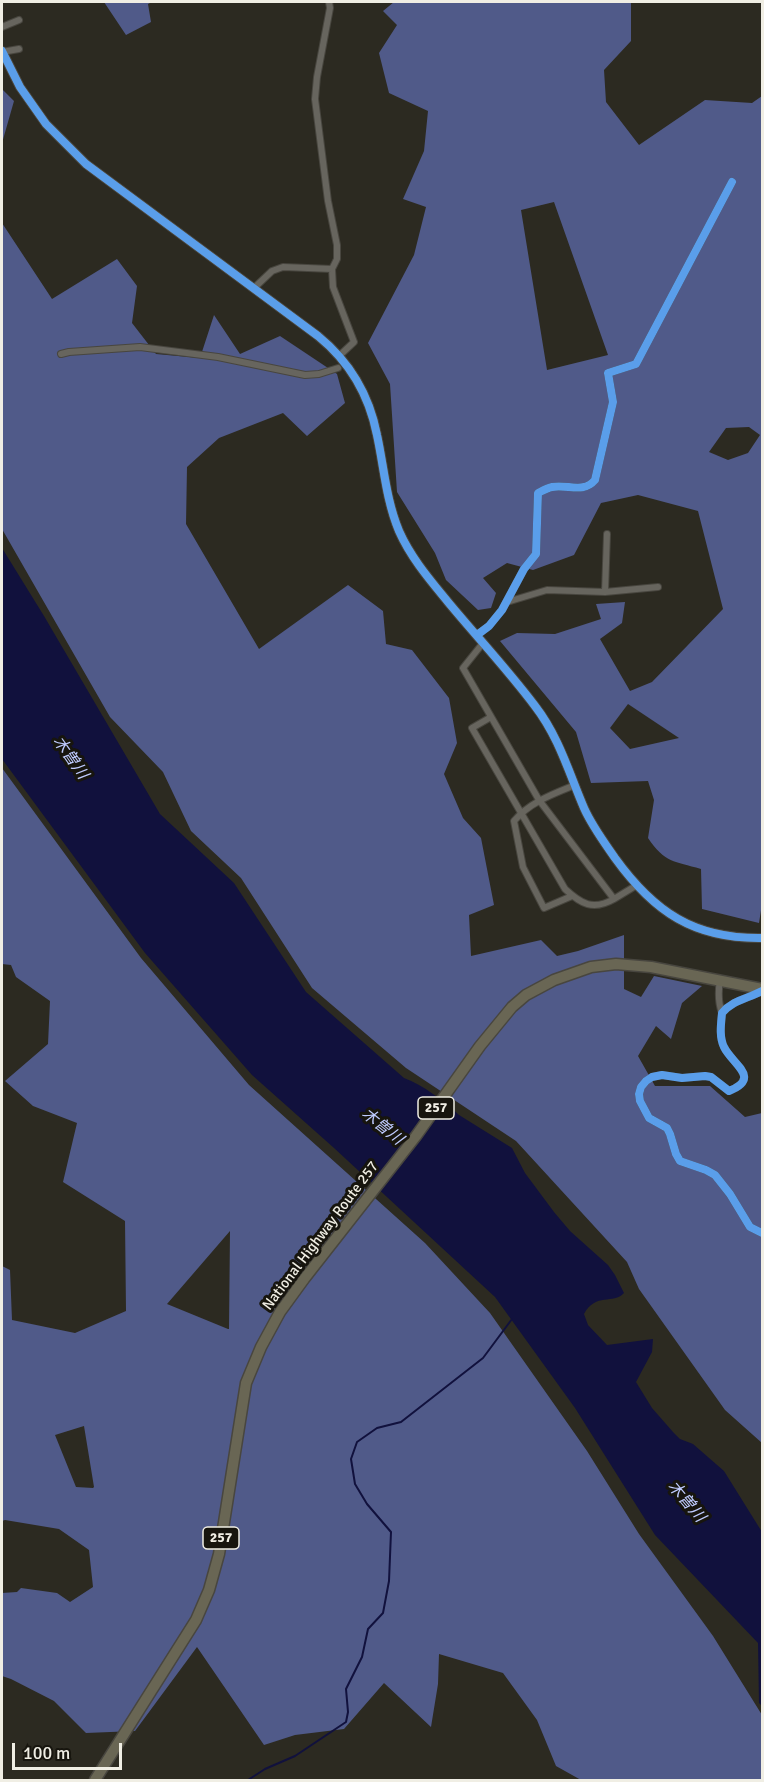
<!DOCTYPE html>
<html>
<head>
<meta charset="utf-8">
<style>
  body { margin:0 }
  #map { position:relative; width:764px; height:1782px; overflow:hidden; background:#2c2a21; font-family:Signika,sans-serif }
  canvas { display:block }
  .frame { position:absolute; inset:0; border:3px solid #f0eee4; pointer-events:none }
  .scale { position:absolute; left:12px; top:1743px; width:110px; height:27px; box-sizing:border-box; border:3px solid #f0eee4; border-top:0; padding-left:8px; font-size:18px; line-height:21px; white-space:nowrap; color:#f0eee4; -webkit-text-stroke:4px #17150e; paint-order:stroke }
</style>
</head>
<body>
<div id="map">
<canvas width="764" height="1782"></canvas>
<div class="frame"></div>
<div class="scale">100 m</div>
</div>
<script>
const ctx = document.querySelector('canvas').getContext('2d');
ctx.lineJoin = 'round';
function paint(path, color) { ctx.fillStyle = color; ctx.fill(path, 'evenodd'); }
function strokePath(path, color, width, dash) { ctx.strokeStyle = color; ctx.lineWidth = width; ctx.lineCap = dash ? 'butt' : 'round'; ctx.setLineDash(dash || []); ctx.stroke(path); }
function label(font, color, halo, rows, align = 'center') {
  ctx.font = font + ' Signika,"Noto Sans JP",sans-serif'; ctx.lineWidth = 6; ctx.setLineDash([]); ctx.textBaseline = 'middle'; ctx.strokeStyle = halo; ctx.fillStyle = color; for (const [text, x, y, turn = 0] of rows) {
    ctx.save(); ctx.translate(x, y); ctx.rotate((+turn || 0) * Math.PI / 180); ctx.textAlign = isNaN(turn) ? turn : align; if (halo) ctx.strokeText(text, 0, 0); ctx.fillText(text, 0, 0); ctx.restore();
  }
}
paint(new Path2D(`
  M104,2h48l-4,2 3,18 -25,13z
  M394,2h237v39l-27,29 2,32 33,43 66,-45 47,3 10,-7v808l-3,19 -57,-14 -1,-40c-27,-8 -36,-6 -53,-31l6,-38 -6,-19 -57,2 -15,-51 -76,-91 17,-8 38,1 46,-15 -5,-15 29,-2 -3,21 -22,16 30,52 22,-9 71,-73 -25,-98 -60,-16 -37,8 -27,52 -41,15 -26,-7 -24,15 13,15 -5,15 -13,2 -32,-30 -11,-27 -38,-61 -7,-108 -22,-41 46,-88 12,-48 -23,-8 21,-48 4,-40 -39,-18 -10,-40 18,-28 -14,-14zM554,202l54,153 -61,15 -26,-160zM749,427l11,8 -12,18 -20,7 -19,-8 17,-24zM628,704l51,34 -49,11 -20,-21z
  M2,89l12,12 -12,42z
  M2,223l50,76 65,-40 20,27 -5,37 24,31 44,4 14,-43 26,39 40,-18 57,38 8,29 -38,33 -24,-23 -64,25 -32,29 -1,57 73,125 89,-64 35,26 3,33 26,6 37,48 8,45 -13,31 19,44 18,20 13,67 -25,10 2,41 70,-16 16,16 21,-5 46,-16v54l17,8 13,-21 48,10 -20,17 -11,36 -15,-13 -18,30 17,30h55l35,31 17,-4v330l-37,-33 -86,-121 -12,-27 -111,-121 -110,-73 -94,-80 -71,-110 -50,-47 -28,-59 -53,-55 -108,-188z
  M2,768l139,190 108,127 176,158 65,70 97,138 52,83 74,102 49,79v65h-181l-25,-14 -19,-46 -34,-47 -64,-19 -1,30 -7,43 -47,-44 -40,46 -49,6 -31,10 -67,-98 -62,84 -49,2 -32,-32 -43,-22 -9,-3v-83l15,-1 4,-4 36,5 13,9 23,-15 -4,-37 -30,-21 -54,-9 -3,1v-255l8,4 2,50 63,13 51,-22 -1,-90 -62,-39 14,-59 -44,-17 -28,-25 43,-37 2,-43 -34,-24 -5,-12 -9,-1zM230,1231l-1,98h-1l-61,-25zM84,1426l10,61 -1,1 -17,-1 -21,-52z`), '#505a89');
paint(new Path2D(`
  M2,548l42,68 116,198 74,69 72,109 98,86c19,7 40,23 55,37l53,33 13,25 29,39 16,19 38,34 7,10 9,18c-11,12 -28,-1 -40,21l4,11 19,20 46,-6 -1,13 -16,30 16,26 21,24 7,7 13,5 31,27 38,61v174l-3,-3 -1,-60 -103,-108 -80,-127 -80,-111 -161,-149 -82,-73 -107,-122 -143,-194z`), '#11113d');
strokePath(new Path2D(`
  M248,1780l17,-11 30,-13 51,-34 2,-10 -2,-23 16,-32 6,-28 15,-16 6,-32 2,-49 -24,-28 -12,-20 -4,-25 6,-17 20,-14 24,-6 82,-64 29,-39`), '#11113d', 2);
const street = new Path2D(`
  M329,2l1,6 -13,69 -2,22 13,102 9,44v14l-5,10 1,18 21,55 -15,14
  M2,27l17,-7
  M2,52l17,-3
  M254,288l18,-17 11,-4 49,2
  M61,354l8,-2 71,-5 78,10 87,18 14,-1 19,-6
  M605,592l2,-58
  M507,602l40,-12 58,2 53,-5
  M477,635l12,-9 13,-16 22,-41 12,-15 2,-61c4,-2 9,-5 14,-6 16,-3 31,7 43,-7l18,-78 -5,-29 28,-9 96,-182
  M483,643l-20,25 76,132 75,99 23,-14
  M491,717l-19,11 93,161c16,15 28,22 49,10
  M572,896l-28,12 -21,-41 -9,-46c16,-19 39,-27 61,-36
  M720,980c-2,12 -2,22 2,33
  M762,991c-15,8 -29,9 -40,22 -1,11 -3,24 2,34 8,17 38,31 5,44l-18,-14 -6,-1 -23,2 -20,-3 -10,2 -6,4 -5,6 -2,7 1,7 9,17 18,10 3,6 6,20 4,7 26,9 9,5 15,19 20,33 12,6`);
const secondary = new Path2D(`
  M2,51l18,36 26,37 40,40 232,172c32,26 51,58 59,99 7,32 9,65 22,96 12,27 31,49 49,71 29,35 60,68 87,104 24,31 34,67 49,102 8,18 20,34 31,50 39,54 79,81 147,80`);
const highway = new Path2D(`
  M95,1780l101,-160 13,-30 10,-36 27,-171 15,-36 19,-35 24,-33 112,-143 64,-90 32,-39 14,-12 28,-15 37,-13 25,-3 35,3 111,22`);
strokePath(street, '#48463f', 8);
strokePath(secondary, '#48463f', 10);
strokePath(highway, '#48463f', 13);
strokePath(street, '#67655e', 6);
strokePath(secondary, '#67655e', 8);
strokePath(highway, '#696654', 10);
strokePath(new Path2D(`
  M2,51l18,36 26,37 40,40 232,172c32,26 51,58 59,99 7,32 9,65 22,96 12,27 31,49 49,71 29,35 60,68 87,104 24,31 34,67 49,102 8,18 20,34 31,50 39,54 79,81 147,80
  M477,635l12,-9 13,-16 22,-41 12,-15 2,-61c4,-2 9,-5 14,-6 16,-3 31,7 43,-7l18,-78 -5,-29 28,-9 96,-182
  M762,991c-15,8 -29,9 -40,22 -1,11 -3,24 2,34 8,17 38,31 5,44l-18,-14 -6,-1 -23,2 -20,-3 -10,2 -6,4 -5,6 -2,7 1,7 9,17 18,10 3,6 6,20 4,7 26,9 9,5 15,19 20,33 12,6`), '#5a9eea', 8);
for (const [x, y, w] of [
  [436,1108,36],
  [221,1538,36]
]) { const box = new Path2D(); box.roundRect(x - w / 2, y - 11, w, 22, 4.5); ctx.fillStyle = '#17150e'; ctx.fill(box); strokePath(box, '#f0eee4', 1.5); }
label('bold 14px', '#f0eee4', null, [
  ["257",436,1108],
  ["257",221,1538]
]);
label('15px', '#f0eee4', '#17150e', [
  ["National Highway Route 257",321,1236,-53]
]);
label('italic 16px', '#bfcbfe', '#17150e', [
  ["木曽川",70,758,55],
  ["木曽川",382,1127,39],
  ["木曽川",686,1502,50]
]);
</script>
</body>
</html>
